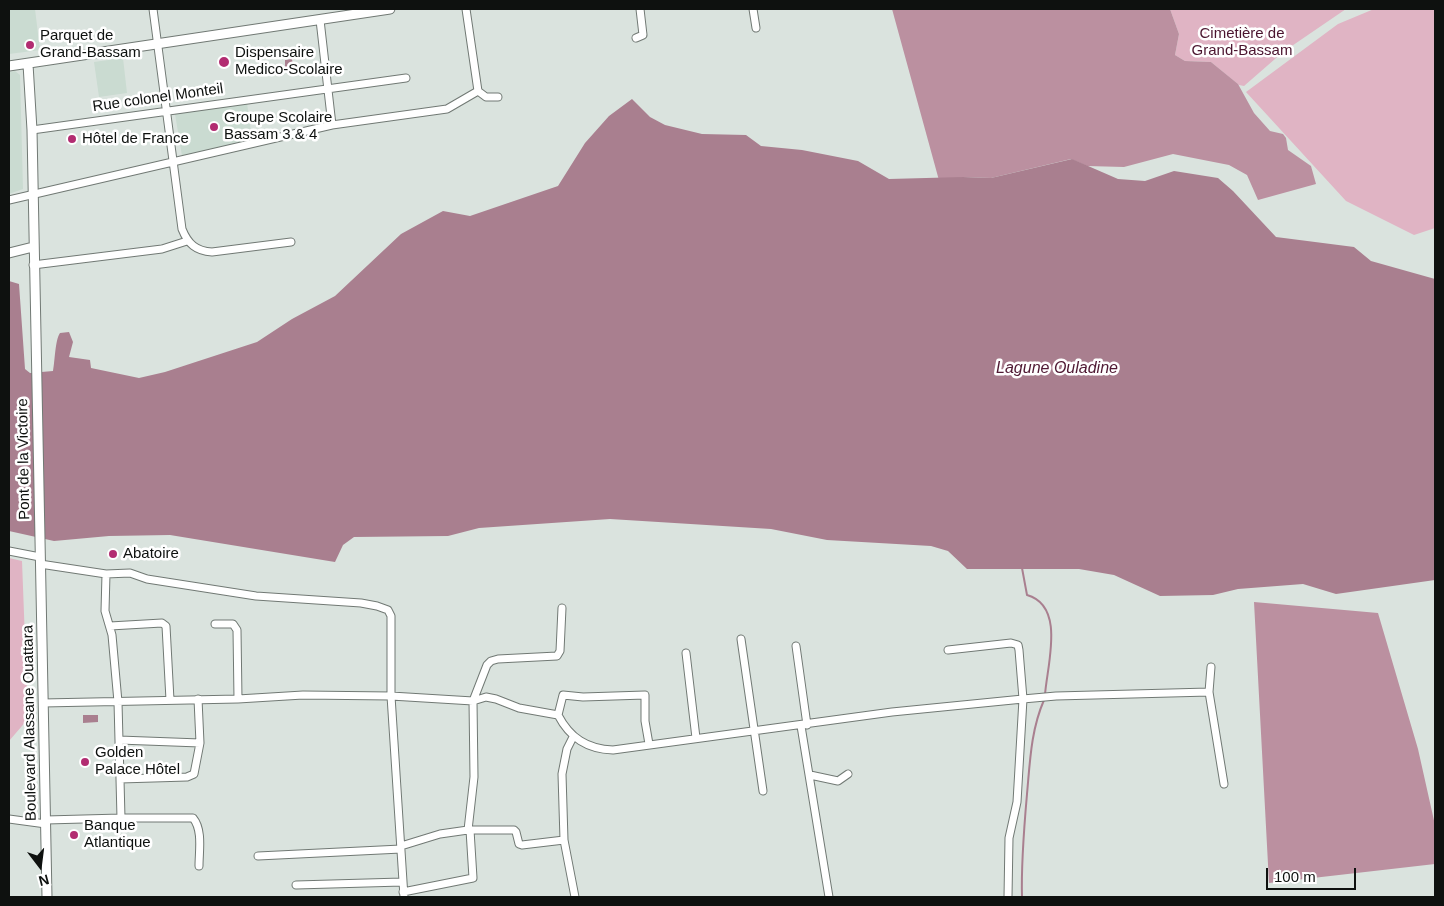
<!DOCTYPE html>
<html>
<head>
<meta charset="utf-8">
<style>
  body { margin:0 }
  #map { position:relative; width:1444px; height:906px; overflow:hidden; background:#dae3de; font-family:Helvetica,sans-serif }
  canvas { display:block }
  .frame { position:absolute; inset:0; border:10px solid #0e110f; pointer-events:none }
  .north { position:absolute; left:15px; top:841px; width:50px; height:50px; -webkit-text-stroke:4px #fff; paint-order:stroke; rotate:165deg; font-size:14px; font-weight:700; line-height:20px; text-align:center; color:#0e110f }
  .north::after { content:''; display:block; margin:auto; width:18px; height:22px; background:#0e110f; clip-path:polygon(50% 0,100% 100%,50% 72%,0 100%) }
  .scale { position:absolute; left:1266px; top:868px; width:90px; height:22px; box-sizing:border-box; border:2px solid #0e110f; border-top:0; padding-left:6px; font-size:15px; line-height:18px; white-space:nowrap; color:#0e110f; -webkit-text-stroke:4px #fff; paint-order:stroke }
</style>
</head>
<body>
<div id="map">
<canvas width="1444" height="906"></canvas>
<div class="frame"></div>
<div class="north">N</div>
<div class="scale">100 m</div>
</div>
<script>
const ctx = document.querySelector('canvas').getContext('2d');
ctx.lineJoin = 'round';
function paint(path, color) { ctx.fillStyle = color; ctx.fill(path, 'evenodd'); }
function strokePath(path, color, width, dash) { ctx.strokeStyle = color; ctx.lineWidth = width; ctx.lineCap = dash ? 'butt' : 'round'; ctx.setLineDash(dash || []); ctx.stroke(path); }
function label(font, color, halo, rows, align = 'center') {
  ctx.font = font + ' Helvetica,sans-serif'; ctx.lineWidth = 5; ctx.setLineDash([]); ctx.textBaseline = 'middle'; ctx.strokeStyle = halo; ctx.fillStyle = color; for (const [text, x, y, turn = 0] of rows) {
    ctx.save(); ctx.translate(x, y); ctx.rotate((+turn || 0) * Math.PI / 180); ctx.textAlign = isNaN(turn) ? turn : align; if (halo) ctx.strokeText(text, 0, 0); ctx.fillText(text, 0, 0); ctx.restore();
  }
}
paint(new Path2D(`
  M9,9h26l5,41 -31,4z
  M123,58l4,35 -28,4 -5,-35z
  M15,71l5,4 3,114 -14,5v-122z
  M247,103l5,37 -70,16 -7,-42z`), '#cadbd1');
paint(new Path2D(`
  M1170,9h176l-63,43 -39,34 -5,-1 -28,-23 -26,-1 -10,-6 4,-21z
  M1374,9h61v219l-21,7 -68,-34 -100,-109 92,-68z
  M9,558l13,3 6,158 -19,22z`), '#e0b4c4');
paint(new Path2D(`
  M892,9h278l9,25 -4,21 10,6 26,1 27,22 16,29 16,18 13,3 3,4 2,12 23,16 5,18 -58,16 -11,-25 -18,-10 -56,-11 -49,13 -37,-1 -16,-7 -80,19 -28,-1 -23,7z
  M1254,602l124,11 40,136 17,76v39l-166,19z`), '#bb90a0');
paint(new Path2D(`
  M292,59l2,13 -2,3 -7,-6v-9z
  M632,99l18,18 15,8 37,9 44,1 15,11 41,4 56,11 31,18 74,-2 28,1 81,-19 46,20 27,2 29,-10 44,7 15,13 43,46 78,10 17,14 64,18v301l-99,14 -33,-10 -65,5 -25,6 -53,1 -46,-21 -35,-6h-112l-19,-18 -17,-5 -104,-6 -56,-11 -161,-10 -131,9 -31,8 -94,1 -11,8 -8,17 -165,-27 -61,1 -55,5 -45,-10v-250l10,3 6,85 5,4 23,-2c2,-10 2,-31 7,-38l9,-1 4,10 -4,15 21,3 1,8 48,10 26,-6 92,-30 35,-23 43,-23 66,-62 42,-23 27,5 88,-30 27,-43 24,-27z
  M83,715h15v7l-15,1z`), '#a97f8f');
strokePath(new Path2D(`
  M1022,568l5,27c39,11 20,70 18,100
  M1022,897c-1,-34 2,-69 5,-103 3,-33 4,-64 17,-94`), '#a97f8f', 2);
const street = new Path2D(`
  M153,9l29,220c6,15 14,22 30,23l79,-10
  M466,9l12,82
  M753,9l3,19
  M320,20l12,105
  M636,38l7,-3 -3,-26
  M478,91l8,6h12
  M32,130l374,-52
  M9,200l323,-75 115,-16 31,-18
  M33,265l129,-16 25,-8
  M9,551l31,6
  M40,564l66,10 24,-1 17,6 109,17 105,7 16,3 11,4 3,6v80l13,201
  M215,624h18l4,6 1,69
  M110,626l52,-3 4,3 4,74
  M741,639l22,152
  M796,646l11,79
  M948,650l63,-7 7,2 1,5 4,49 -6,103 -8,36 -1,59
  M686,653l10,85
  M1211,667l-2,25 15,92
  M43,703l195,-4 65,-4 88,1 82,5 13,-4 10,2 23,9 39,7c12,23 29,34 55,35l279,-38 131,-13 33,-3 153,-4
  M558,715l5,-20 20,2 62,-2v26l4,23
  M801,726l28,171
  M573,737l-6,12 -5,25 2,66 11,57
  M119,740l81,3
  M810,775l28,6 10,-7
  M120,779l67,-2 7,-3 6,-31 -2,-44
  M121,818h72c10,12 6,33 6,48
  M9,819l37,5
  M46,820l75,-2 -3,-116 -6,-67 -7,-24 1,-37
  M468,830l6,-53 -1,-76 14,-36 4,-4 7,-2 59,-3 3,-5 2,-43
  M401,846l39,-12 28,-4h46l2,2 3,12 3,1 42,-5
  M258,856l143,-7
  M296,885l106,-3
  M403,892l70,-14 -3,-48`);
const secondary = new Path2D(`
  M28,64l4,66 15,767
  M9,66l381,-57
  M9,253l24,-6`);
strokePath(street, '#717974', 9);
strokePath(secondary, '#717974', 11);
strokePath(street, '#fff', 7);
strokePath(secondary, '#fff', 9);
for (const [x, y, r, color] of [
  [30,45,5,"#b22c71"],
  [224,62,6,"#b22c71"],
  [214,127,5,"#b22c71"],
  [72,139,5,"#b22c71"],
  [113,554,5,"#b22c71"],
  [85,762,5,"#b22c71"],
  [74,835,5,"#b22c71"]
]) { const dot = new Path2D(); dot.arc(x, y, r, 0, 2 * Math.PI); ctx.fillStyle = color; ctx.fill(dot); strokePath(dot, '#fff', 2); }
label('15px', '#4b152f', '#fff', [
  ["Cimetière de",1242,34],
  ["Grand-Bassam",1242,51]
]);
label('15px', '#0e110f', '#fff', [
  ["Parquet de",40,36],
  ["Grand-Bassam",40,53],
  ["Dispensaire",235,53],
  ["Medico-Scolaire",235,70],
  ["Groupe Scolaire",224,118],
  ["Bassam 3 & 4",224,135],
  ["Hôtel de France",82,139],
  ["Abatoire",123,554],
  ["Golden",95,753],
  ["Palace Hôtel",95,770],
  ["Banque",84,826],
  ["Atlantique",84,843]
], 'left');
label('15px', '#0e110f', '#fff', [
  ["Rue colonel Monteil",158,98,-8],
  ["Pont de la Victoire",24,459,-91],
  ["Boulevard Alassane Ouattara",30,723,-91]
]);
label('italic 16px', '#501a34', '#fff', [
  ["Lagune Ouladine",1057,369]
]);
</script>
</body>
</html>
